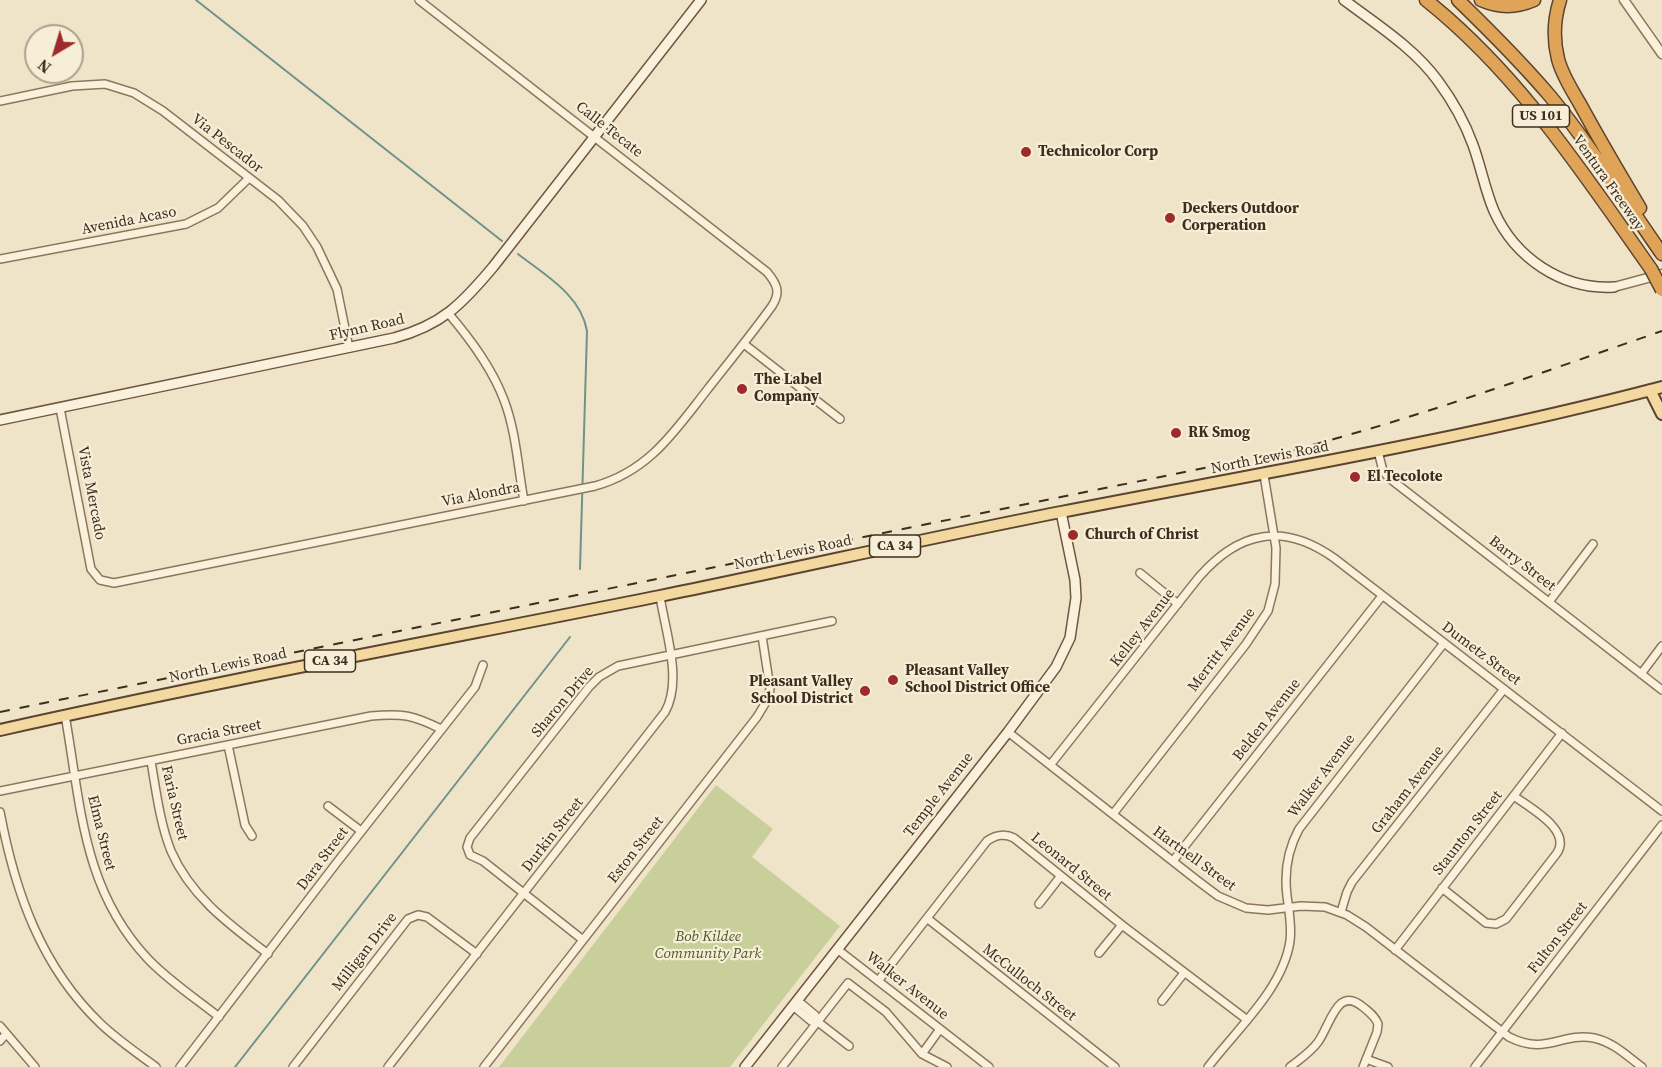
<!DOCTYPE html>
<html>
<head>
<meta charset="utf-8">
<style>
  body { margin:0 }
  #map { position:relative; width:1662px; height:1067px; overflow:hidden; background:#f0e4c8; font-family:"Source Serif 4",serif }
  canvas { display:block }
  .north { position:absolute; left:24px; top:24px; width:60px; height:60px; box-sizing:border-box; background:#f7eed8; border:2px solid #ada18e; border-radius:50%; rotate:218deg; font-size:16px; font-weight:700; line-height:24px; text-align:center; color:#3d2e20 }
  .north::after { content:''; display:block; margin:auto; width:21px; height:27px; background:#9e2a2b; clip-path:polygon(50% 0,100% 100%,50% 72%,0 100%) }
</style>
</head>
<body>
<div id="map">
<canvas width="1662" height="1067"></canvas>
<div class="north">N</div>
</div>
<script>
const ctx = document.querySelector('canvas').getContext('2d');
ctx.lineJoin = 'round';
function paint(path, color) { ctx.fillStyle = color; ctx.fill(path, 'evenodd'); }
function strokePath(path, color, width, dash) { ctx.strokeStyle = color; ctx.lineWidth = width; ctx.lineCap = dash ? 'butt' : 'round'; ctx.setLineDash(dash || []); ctx.stroke(path); }
function label(font, color, halo, rows, align = 'center') {
  ctx.font = font + ' "Source Serif 4",serif'; ctx.lineWidth = 4.5; ctx.setLineDash([]); ctx.textBaseline = 'middle'; ctx.strokeStyle = halo; ctx.fillStyle = color; for (const [text, x, y, turn = 0] of rows) {
    ctx.save(); ctx.translate(x, y); ctx.rotate((+turn || 0) * Math.PI / 180); ctx.textAlign = isNaN(turn) ? turn : align; if (halo) ctx.strokeText(text, 0, 0); ctx.fillText(text, 0, 0); ctx.restore();
  }
}
paint(new Path2D(`
  M716,785l57,44 -21,28 88,69 -110,141h-231z`), '#c9cf9b');
strokePath(new Path2D(`
  M196,0l306,241
  M518,254c27,21 63,41 69,77l-7,238
  M235,1067l335,-430`), '#6f938a', 2);
const minor = new Path2D(`
  M0,101l72,-15 33,-2 29,9 29,18 115,89 25,26 14,21 20,42 12,59
  M0,259l186,-35 32,-16 31,-30
  M449,314c22,26 43,54 55,86 12,31 14,68 20,101
  M744,344l96,75
  M60,408l31,161 9,11 14,3 481,-97c54,-15 79,-54 112,-96 22,-28 44,-55 65,-84 9,-14 5,-22 -5,-34l-348,-272
  M1378,451l5,20 6,7 273,212
  M1140,573l38,31
  M1549,602l44,-58
  M1641,674l21,-28
  M65,715c16,89 17,174 83,244 21,22 47,39 71,58
  M1008,732l190,149 20,15 28,12 22,2 33,-4 24,1 22,8 19,12 143,110c38,19 51,-5 85,1 19,4 33,18 48,29
  M228,745l17,80 7,11
  M151,761c5,30 9,62 20,90 20,46 59,74 97,103
  M1051,764l148,-187c40,-46 84,-55 135,-19l328,253
  M0,791l371,-75c31,-3 42,-1 70,13
  M328,806l33,25
  M0,812c15,80 41,155 101,212 17,16 36,29 55,43
  M1113,814l133,-170 22,-33 7,-27 1,-36 -12,-73
  M1173,861l209,-265
  M1442,888l44,35 10,1 10,-5 51,-66c15,-23 -27,-45 -43,-57
  M1039,904l21,-27
  M1341,912l6,-20 5,-10 152,-193
  M928,919l187,148
  M583,940l-100,-79 -13,-6 -3,-8 3,-9 119,-151 10,-10 19,-11 214,-45
  M837,949l152,118
  M1395,950l167,-217
  M1099,953l23,-28
  M878,981l109,-140c9,-6 17,-8 27,-3l108,87 124,94
  M797,1000l18,15 3,7
  M1162,1001l22,-28
  M793,1006l18,15 7,1 31,24
  M0,1026l35,41
  M0,1041l6,-7
  M922,1054l18,-25
  M1366,1059l22,8
  M180,1067l158,-206 137,-174 8,-22
  M293,1067l115,-148 10,-4 9,2 50,37
  M388,1067l277,-355c18,-32 0,-81 -5,-116
  M484,1067l273,-350 12,-20 1,-9 -8,-52
  M782,1067l66,-84 38,29 36,42 25,13
  M1208,1067c28,-37 75,-78 82,-126 2,-15 -1,-30 -3,-45 -3,-24 0,-45 12,-67l145,-186
  M1290,1067c10,-8 21,-15 28,-25 13,-18 19,-57 45,-35 6,5 12,9 15,17l-1,8 -14,35
  M1475,1067l187,-242`);
const tertiary = new Path2D(`
  M1624,0l38,54
  M1614,287l48,-13`);
const secondary = new Path2D(`
  M1344,0c32,24 70,48 94,81 14,19 27,42 35,64 8,22 12,45 21,66 21,47 68,79 120,76
  M0,420l394,-82c48,-13 68,-34 99,-71l208,-267
  M745,1067l263,-335 48,-65 14,-29 6,-40 -1,-18 -14,-68`);
const primary = new Path2D(`
  M1650,390l12,24
  M0,730c219,-49 440,-90 660,-134 134,-27 267,-58 401,-84 201,-39 403,-73 601,-125`);
const motorway = new Path2D(`
  M1426,0c93,74 157,173 225,269
  M1458,0c32,31 63,62 92,96 41,50 75,105 112,158
  M1481,0c18,8 35,8 53,0
  M1560,0c-6,19 -7,39 -2,59 4,16 14,31 22,45 19,35 39,69 60,104`);
strokePath(minor, '#8d765c', 10);
strokePath(tertiary, '#8d765c', 11);
strokePath(secondary, '#6f573f', 12);
strokePath(primary, '#5b4430', 14);
strokePath(motorway, '#5b4430', 15);
strokePath(minor, '#faf1dc', 7);
strokePath(tertiary, '#faf1dc', 8);
strokePath(secondary, '#faf1dc', 9);
strokePath(primary, '#f3d9a0', 10);
strokePath(motorway, '#e0a458', 12);
strokePath(new Path2D(`
  M0,712l1293,-262c125,-32 247,-77 369,-119`), '#3d2e20', 2, [10, 10]);
const motorwayBridge = new Path2D(`
  M1651,269l11,21`);
strokePath(motorwayBridge, '#5b4430', 15, []);
strokePath(motorwayBridge, '#e0a458', 12);
for (const [x, y, r, color] of [
  [1026,152,6,"#9e2a2b"],
  [1170,218,6,"#9e2a2b"],
  [742,389,6,"#9e2a2b"],
  [1176,433,6,"#9e2a2b"],
  [1355,477,6,"#9e2a2b"],
  [1073,535,6,"#9e2a2b"],
  [893,680,6,"#9e2a2b"],
  [865,691,6,"#9e2a2b"]
]) { const dot = new Path2D(); dot.arc(x, y, r, 0, 2 * Math.PI); ctx.fillStyle = color; ctx.fill(dot); strokePath(dot, '#f7eed8', 2); }
for (const [x, y, w] of [
  [1541,116,57],
  [895,546,51],
  [330,661,51]
]) { const box = new Path2D(); box.roundRect(x - w / 2, y - 11, w, 22, 4.5); ctx.fillStyle = '#f7eed8'; ctx.fill(box); strokePath(box, '#3d2e20', 1.5); }
label('bold 14px', '#3d2e20', null, [
  ["US 101",1541,116],
  ["CA 34",895,546],
  ["CA 34",330,661]
]);
label('15px', '#3d2e20', '#f7eed8', [
  ["Calle Tecate",609,130,38],
  ["Via Pescador",227,144,38],
  ["Ventura Freeway",1608,183,55],
  ["Avenida Acaso",129,221,-11],
  ["Flynn Road",367,328,-13],
  ["North Lewis Road",1270,458,-11],
  ["Vista Mercado",91,493,79],
  ["Via Alondra",481,495,-11],
  ["North Lewis Road",793,553,-12],
  ["Barry Street",1522,564,38],
  ["Kelley Avenue",1143,628,-52],
  ["Merritt Avenue",1222,650,-53],
  ["Dumetz Street",1481,654,37],
  ["North Lewis Road",228,666,-12],
  ["Sharon Drive",563,702,-50],
  ["Belden Avenue",1267,720,-52],
  ["Gracia Street",219,733,-11],
  ["Walker Avenue",1322,776,-53],
  ["Graham Avenue",1408,790,-52],
  ["Temple Avenue",939,795,-52],
  ["Faria Street",174,803,77],
  ["Elma Street",101,833,76],
  ["Staunton Street",1468,833,-52],
  ["Durkin Street",553,835,-52],
  ["Eston Street",636,850,-52],
  ["Dara Street",323,859,-53],
  ["Hartnell Street",1194,859,36],
  ["Leonard Street",1071,867,39],
  ["Fulton Street",1558,938,-52],
  ["Milligan Drive",365,952,-52],
  ["McCulloch Street",1029,983,38],
  ["Walker Avenue",907,986,38]
]);
label('bold 15px', '#3d2e20', '#f7eed8', [
  ["Technicolor Corp",1038,152],
  ["Deckers Outdoor",1182,209],
  ["Corperation",1182,226],
  ["The Label",754,380],
  ["Company",754,397],
  ["RK Smog",1188,433],
  ["El Tecolote",1367,477],
  ["Church of Christ",1085,535],
  ["Pleasant Valley",905,671],
  ["School District Office",905,688],
  ["Pleasant Valley",853,682,"right"],
  ["School District",853,699,"right"]
], 'left');
label('italic 15px', '#4d5a26', '#f7eed8', [
  ["Bob Kildee",708,937],
  ["Community Park",708,954]
]);
</script>
</body>
</html>
